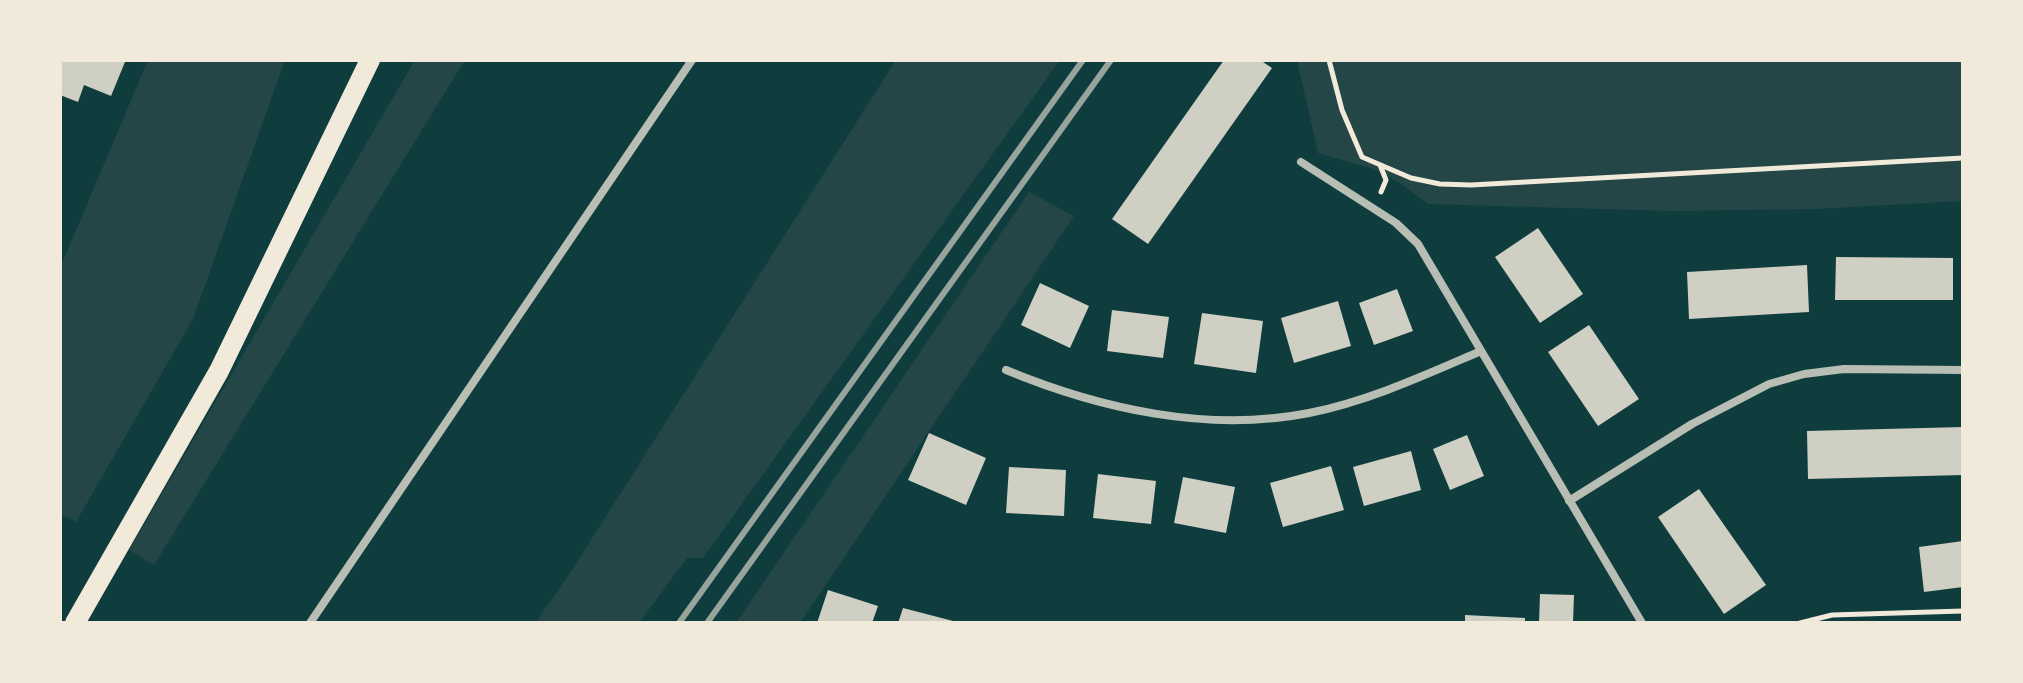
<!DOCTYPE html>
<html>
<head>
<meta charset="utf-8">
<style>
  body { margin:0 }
  #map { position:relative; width:2023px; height:683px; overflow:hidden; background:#0f3d3e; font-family:"IBM Plex Serif",serif }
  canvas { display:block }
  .frame { position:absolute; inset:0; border:62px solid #f1e9da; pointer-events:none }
</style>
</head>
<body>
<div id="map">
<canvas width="2023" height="683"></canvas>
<div class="frame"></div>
</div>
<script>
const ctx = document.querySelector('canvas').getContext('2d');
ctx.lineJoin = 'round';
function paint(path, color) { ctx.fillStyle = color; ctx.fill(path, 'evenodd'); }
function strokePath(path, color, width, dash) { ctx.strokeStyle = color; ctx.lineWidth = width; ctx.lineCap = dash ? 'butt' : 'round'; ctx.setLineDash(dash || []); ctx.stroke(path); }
paint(new Path2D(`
  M148,60h137l-92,259 -117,203 -16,-8v-246z
  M415,60h50l-311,505 -25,-15z
  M896,60h164l-357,498h-16l-48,65h-104l33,-47z
  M1297,60h666v141l-147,8 -144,2 -244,-7 -28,-21 -26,-14 -56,-16z
  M1029,192l45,24 -274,407h-64z`), '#244646');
paint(new Path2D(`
  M60,60h61l4,2 -14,34 -27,-11 -6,17 -18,-7z
  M1224,60h36l12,8 -124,176 -36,-25z
  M1538,228l45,66 -43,29 -45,-66z
  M1836,257l117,1v42h-118z
  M1807,265l2,47 -120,7 -2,-47z
  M1040,283l49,23 -19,42 -49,-23z
  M1397,289l16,42 -39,14 -15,-42z
  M1338,301l13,45 -57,17 -13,-45z
  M1112,310l57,7 -6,41 -56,-7z
  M1202,313l61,8 -7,52 -62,-9z
  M1589,325l50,74 -41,27 -50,-74z
  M1963,427v48l-155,4 -1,-48z
  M929,433l57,25 -20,47 -58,-25z
  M1467,435l17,41 -34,14 -17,-41z
  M1411,451l10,39 -57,16 -11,-39z
  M1331,466l13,44 -61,17 -13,-44z
  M1009,467l57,3 -2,46 -58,-3z
  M1098,474l58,7 -5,43 -58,-6z
  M1183,477l52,10 -9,46 -52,-10z
  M1699,489l67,96 -42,29 -66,-97z
  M1963,541v46l-39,5 -5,-45z
  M828,590l50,16 -6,17h-55z
  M1540,594l34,1 -1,28h-34z
  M903,608l54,14 -1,1h-58z
  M1465,615l60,3v5h-60z`), '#cfcfc3');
strokePath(new Path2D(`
  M1329,60l13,50 20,47 49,21 29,6 31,1 492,-27
  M1380,165l6,15 -5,12
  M1800,623l32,-8 131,-4`), '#f1e9da', 5);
strokePath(new Path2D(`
  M1301,162l95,61 22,21 224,379
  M1006,370c94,39 202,63 303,43 60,-12 116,-38 172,-62
  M1569,501l123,-77 77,-40 35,-10 40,-5 119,1
  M310,623l382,-563`), '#b8beb3', 8);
strokePath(new Path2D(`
  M75,623l144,-252 151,-311`), '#f1e9da', 20);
strokePath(new Path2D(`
  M679,623l404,-563
  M707,623l404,-563`), '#97a49c', 6);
</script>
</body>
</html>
